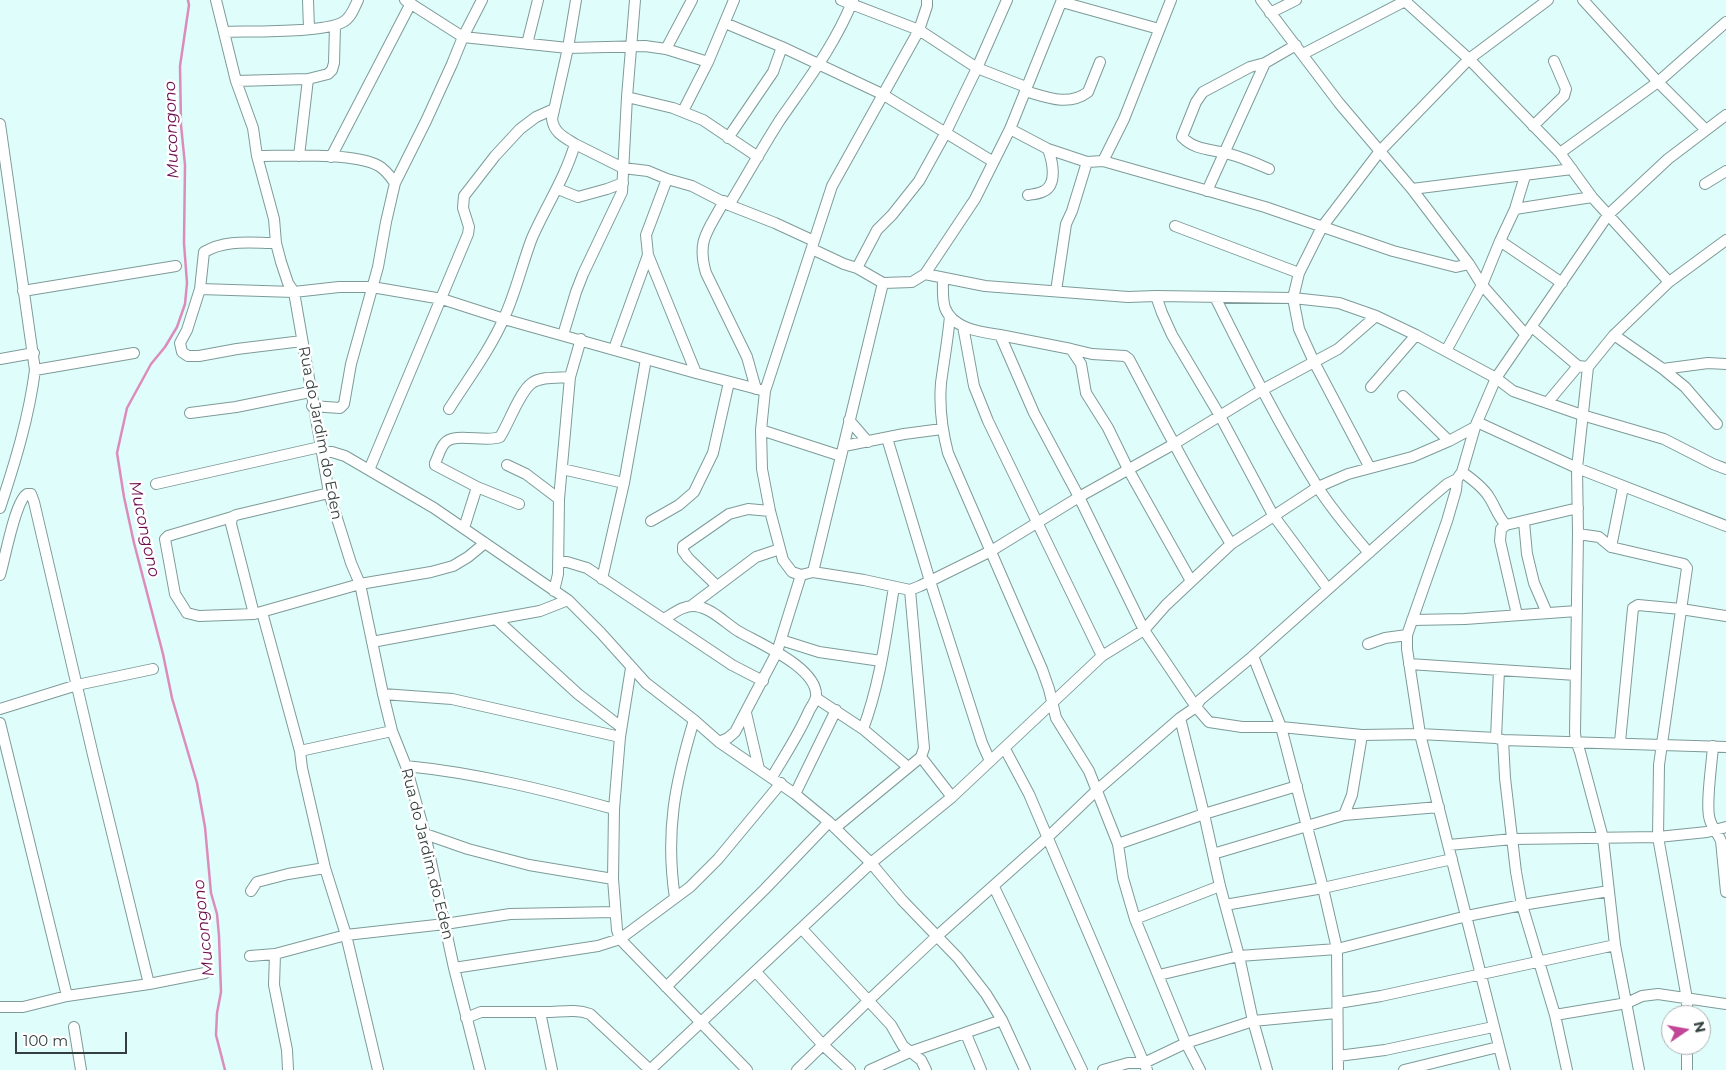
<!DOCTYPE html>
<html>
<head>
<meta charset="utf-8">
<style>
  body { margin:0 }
  #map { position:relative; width:1726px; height:1070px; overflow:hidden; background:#defdfb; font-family:Montserrat,sans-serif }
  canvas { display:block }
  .north { position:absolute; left:1661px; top:1005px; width:50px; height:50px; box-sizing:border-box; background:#fff; border:1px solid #adb2b2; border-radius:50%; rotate:78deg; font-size:14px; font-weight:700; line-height:20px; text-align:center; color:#333f3e }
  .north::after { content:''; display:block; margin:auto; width:18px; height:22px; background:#c24696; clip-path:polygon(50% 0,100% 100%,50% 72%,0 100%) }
  .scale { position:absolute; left:15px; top:1032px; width:112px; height:22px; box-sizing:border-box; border:2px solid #333f3e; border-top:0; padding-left:6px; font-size:15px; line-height:18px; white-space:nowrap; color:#333f3e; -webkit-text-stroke:4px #fff; paint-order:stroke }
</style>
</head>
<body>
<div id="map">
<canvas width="1726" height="1070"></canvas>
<div class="north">N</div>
<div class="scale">100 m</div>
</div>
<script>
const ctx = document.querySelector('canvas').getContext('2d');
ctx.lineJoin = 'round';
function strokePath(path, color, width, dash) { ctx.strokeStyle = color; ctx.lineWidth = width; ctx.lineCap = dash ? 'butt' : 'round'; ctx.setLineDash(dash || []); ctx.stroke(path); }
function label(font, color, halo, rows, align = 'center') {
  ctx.font = font + ' Montserrat,sans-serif'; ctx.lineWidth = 5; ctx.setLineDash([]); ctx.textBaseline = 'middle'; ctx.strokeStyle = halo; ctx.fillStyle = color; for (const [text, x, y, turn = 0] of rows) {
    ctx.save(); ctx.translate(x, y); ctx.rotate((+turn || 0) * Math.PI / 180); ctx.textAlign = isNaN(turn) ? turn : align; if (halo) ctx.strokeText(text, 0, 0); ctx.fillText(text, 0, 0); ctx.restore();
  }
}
strokePath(new Path2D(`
  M188,0l1,5 -9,61 1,59 4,40 -1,78 3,40 -2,21 -8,23 -12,20 -14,17 -24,44 -10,45 7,44 10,46 29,111 9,44 25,85 8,44 6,66 6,21 2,22 2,56 -4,21 -1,22 9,35`), '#dc8cba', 2.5);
const minor = new Path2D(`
  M216,0l20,81 17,47 4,28 17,63 2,24 5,19 7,21 6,9 35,201 22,70 9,21 23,110 9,37 14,35 19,68 29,134 26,102
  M308,0l1,29
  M405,0l58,37 105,11 77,-2 21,3 42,13
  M841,0l78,30 58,38 49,19
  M927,0v6l-8,24 -87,156 -67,205 -4,39 1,39 8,42 13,49 9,12 9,3 12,-3 51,8 46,10 10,-4 71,-35 88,-54 95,-53 88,-54 76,-41 38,-33
  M1261,0l78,103 73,86 57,75 13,21 44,50
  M1583,0l75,82 47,47
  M1405,1l64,58 91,94 32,44 77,85
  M1062,2l97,27
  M1270,13l26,-13
  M725,23l57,24 100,47 110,67
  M224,32c25,-1 101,1 119,-10 8,-4 11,-14 15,-22
  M527,44l11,-44
  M666,49l26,-49
  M1303,54l104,-54
  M1265,63l-15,4 -47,25 -7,10 -14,35c13,13 27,12 43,16 15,3 30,10 44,16
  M236,81l72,-2 20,-5 4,-4 2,-7 1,-37
  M1025,91c21,6 43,16 63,1l12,-30
  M627,97l46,11 30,12 55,37
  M683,111l25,-49 26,-62
  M0,124l35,246c-6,47 -20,93 -35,138
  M1533,126l31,-30 2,-7 -12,-28
  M1010,129l38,20 39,13 16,-1 162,46 128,44 63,16 13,-3
  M728,138l45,-66 9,-25
  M575,144l48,24 25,3 19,8 25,7 37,19 46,18 39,18
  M1560,153l98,-71 68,-60
  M257,156c29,0 98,-4 122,10 7,4 11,10 16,17
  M299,156l9,-77
  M331,157l80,-154
  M1103,161l21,-42 47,-119
  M1705,184l21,-13
  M558,189l20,8 29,-8 16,-6
  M1412,189l160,-20
  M1207,191l58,-128 31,-18
  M1028,195c5,-1 11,-1 16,-4 14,-7 8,-31 4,-42
  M724,201c-15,29 -28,38 -18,72l41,84 9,32
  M729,205c17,-28 33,-57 51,-85 27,-39 55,-75 73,-120
  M1515,209l77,-12
  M1175,226l124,47
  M1500,241l62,42
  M276,243c-25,0 -50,-4 -72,9l-4,37 -13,41 -7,13 2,9 6,4h11l38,-7 65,-8
  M812,249l32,15 13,4 26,15 29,-1 13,-8 60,12 143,11 28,-1 137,2 46,5 37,13 40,19 80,43 17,13 69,24 82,24 49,25 13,5
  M648,255l48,118
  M857,268l20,-38 15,-15 27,-34 26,-47 32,-66 30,-68
  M925,274l50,-75 35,-70 52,-129
  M943,279c0,9 -1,20 2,29 8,21 36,24 55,27l34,78 45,84 65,133 52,77 13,15 33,5h39l81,8 58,-1 76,4 7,2 223,7
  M200,289l94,3 45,-5h33l70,12 62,20 192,54 69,18
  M23,291l153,-25
  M1056,291l10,-67 6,-13 15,-49
  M1156,296l6,17 10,22 48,81 53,99 55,74
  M1215,297c32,64 64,128 102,189 15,24 34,46 52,67
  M950,316c-2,23 -6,44 -9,67 -2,24 1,47 7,70l94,216 7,20 7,29 33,53 29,73 5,34 12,41 51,124 14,27
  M963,326l11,60 14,35 114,235
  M1532,327l46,39
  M563,335l13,-43 7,-18 39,-82 5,-95 8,-97
  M1000,335l71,14
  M1614,335l49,34 45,-6 18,1
  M614,349l34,-94 -2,-20 21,-56
  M1446,351l36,-66 18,-44 15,-32 10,-33
  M0,359l34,-6
  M1588,367l-11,101 1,66 -3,199 1,8 4,11 23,86 12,107 24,125
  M1663,369l22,18 32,37
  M35,370l99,-17
  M1371,387l45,-52
  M1403,396l46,45
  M1547,403l31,-37 10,1 26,-32 55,-53 57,-42
  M312,406l28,2 4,-4 7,-40 27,-97 8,-45 9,-39 31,-62 26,-57 11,-27 19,-37
  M449,409c19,-30 41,-59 55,-91 12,-26 18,-54 28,-80 14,-32 33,-60 43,-94 -11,-7 -21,-11 -23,-25l16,-71 8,-48
  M190,413l46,-6 74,-15
  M849,420l19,22
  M1477,422l100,46 149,58
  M1475,427l-13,45 -5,7 -1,11 -9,31 -40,114v14l13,85 85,336
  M761,430l80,26
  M887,438l43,143 52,162 8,18
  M844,446l60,-12 38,-5
  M322,452h10l13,4 89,52 134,92 33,33 45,50 48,37 25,22 76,52 34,28 42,41 31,37 56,58 28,36 16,26 23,50
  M507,465l19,9 33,25
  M1370,468l-56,-106 -15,-33 -6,-31 6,-25 23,-46 58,-76 89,-92 79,-59
  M562,469l62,14
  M369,470l99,-236 1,-7 -6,-19 1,-12 31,-40 25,-27 16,-12 18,-8
  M1462,472c10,7 21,15 27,25 6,9 9,20 17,28l72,-17
  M156,484l164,-37
  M477,487l42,17
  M232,517l-1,7 23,90 106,-30 71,-12 22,-6 15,-9 17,-14
  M651,521l28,-16 15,-13 19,-39 16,-71
  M1524,522l3,32 7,29 13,30
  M1506,525l-5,4 -1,12 17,74
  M464,528l13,-41 -42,-22v-2c3,-6 5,-14 9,-19 9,-13 41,-1 56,-7 9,-14 20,-46 32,-54 9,-7 27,-5 38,-6
  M1578,534l21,3 12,10 73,17 3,4 -28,197 -1,72 29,162v16
  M1611,547l12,-60
  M558,562h9l20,6 145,97 31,16
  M813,572l70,-289
  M0,575c5,-16 15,-74 27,-81h4l3,8 59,253 56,229
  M602,579l22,-96 22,-124
  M1191,581l-63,-112 -20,-41 -22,-35 -5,-29 -10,-15 21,5 33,2 4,3c33,62 65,125 102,185
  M717,586l-29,-28 -5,-7v-5l46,-32 19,-5 22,2
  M910,590l14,158 -3,9 31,40
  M554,591l4,-17 1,-75 11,-122 11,-38
  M568,600l-28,11 -44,8 82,75 43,33
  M691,606l65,-49 24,-8
  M262,612l38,139 2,17 23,100 21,67 32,135
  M254,614l-55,2 -12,-3 -12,-19 -10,-55 3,-3 64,-19 4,-2 93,-22
  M664,619c10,-6 20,-14 31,-13 17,2 30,17 43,25 20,12 81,37 78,66 -1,5 -5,10 -7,14 -10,23 -24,44 -37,66
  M1412,620l53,-1 112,-8
  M781,640l38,12 62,9
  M372,642l124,-23
  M1368,644l17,-6 22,-3
  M1253,656l28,71 42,161 14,61 1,121
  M1409,664l167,11
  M631,668l-11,69 -6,72 -1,70 4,51 3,9 127,131
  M383,694l69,5 168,38
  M816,698l47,31 45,38
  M0,709l77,-24 76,-16
  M746,713l13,56
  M1180,718l24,96 16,72 19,70 14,65 14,49
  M0,723l67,273
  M863,729c17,-45 23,-94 31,-142
  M1496,738l3,-68
  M1503,740l2,38 11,94 6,33 33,110 12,55
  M719,742l9,-4 7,-6 42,-80 24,-77
  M1620,742l13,-134 5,-3 43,4 45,7
  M1713,746c-1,17 -8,61 -3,74 2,8 8,13 11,21l5,51
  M1005,749l24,45 118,276
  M300,751l92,-20
  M406,766c71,7 139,24 208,43
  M795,794l41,-84
  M1344,815l8,-20 10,-60
  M835,828l86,-71
  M425,834l43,15 61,16 84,14
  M1118,844l86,-30 93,-28
  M1449,845l64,-6 145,-2 49,-5 19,-5
  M1213,854l131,-39 95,-8
  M994,887l88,183
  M251,891l6,-9 31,-8 37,-6
  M675,898c-10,-66 0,-115 19,-178
  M1225,905l98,-17 129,-29
  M1135,919l85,-33
  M802,929l89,96 12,21 18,14 5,10
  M275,954l-1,31 13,65 1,20
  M250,956l25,-2 71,-19 99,-11 65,-10 105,-2
  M454,968l144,-22 22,-7 70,-52 28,-28 63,-76
  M756,972l67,73 27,25
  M1159,975l80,-19 98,-7 130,-33 55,-11 87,-14
  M666,987l99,-98 64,-67
  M1338,1003l43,-7 234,-51
  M0,1007h23l44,-11 82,-12 56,-11
  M1555,1015l72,-12 15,-7 16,-2 68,10
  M466,1018l15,-6h59
  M74,1027l7,43
  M966,1034l15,36
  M1338,1056l47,-6 108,-23
  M552,1070l-12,-58c17,1 34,-4 50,2l60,56
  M650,1070l221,-207 81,-66 150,-141 42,-26 22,-25 65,-61 87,-57 30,-13 64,-17 37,-16 26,-14 21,-49 112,-163 60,-56 58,-44
  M797,1070l71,-69 68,-64 111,-99 50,-48 83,-72 16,-11 4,-7 53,-44 174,-155 20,-17 10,-5
  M870,1070l40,-18 92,-32
  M1103,1070l25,-7h16l42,-20 67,-22 84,-8
  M1404,1070l94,-23
  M1687,1070v-25`);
strokePath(minor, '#7e9b99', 12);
strokePath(minor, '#fff', 10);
label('15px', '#333f3e', '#fff', [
  ["Rua do Jardim do Eden",320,433,79],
  ["Rua do Jardim do Eden",427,854,76]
]);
label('italic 16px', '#6d0d50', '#fff', [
  ["Mucongono",172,130,-92],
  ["Mucongono",144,529,78],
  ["Mucongono",204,928,-96]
]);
</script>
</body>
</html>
